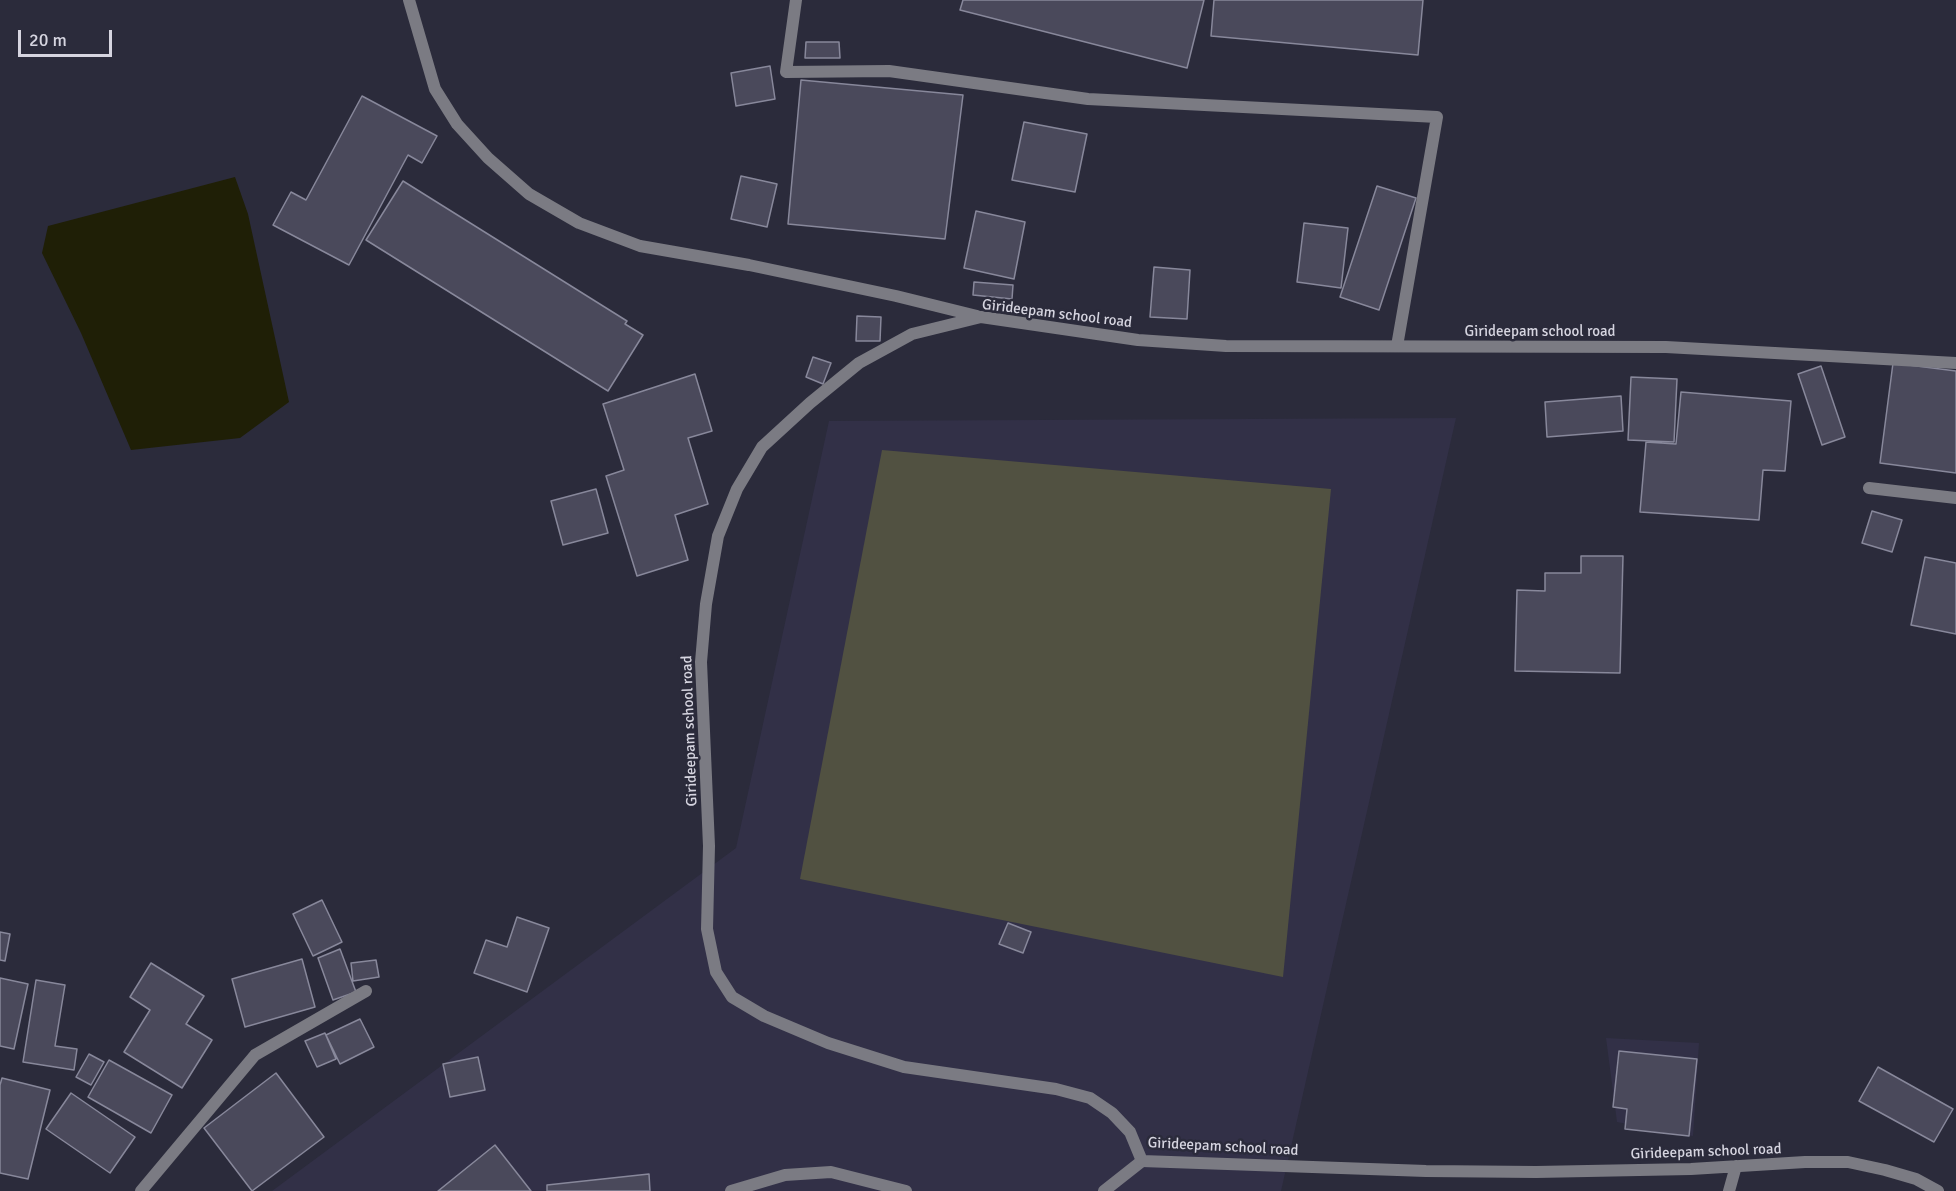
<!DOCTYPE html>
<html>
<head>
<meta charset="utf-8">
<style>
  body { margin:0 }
  #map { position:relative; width:1956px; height:1191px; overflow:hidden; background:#2b2b3b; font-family:Signika,sans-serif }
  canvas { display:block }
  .scale { position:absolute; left:18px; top:30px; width:94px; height:27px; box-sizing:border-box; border:3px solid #d6d5e0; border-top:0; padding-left:8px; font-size:18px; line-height:21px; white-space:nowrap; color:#d6d5e0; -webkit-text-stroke:4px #2b2b3b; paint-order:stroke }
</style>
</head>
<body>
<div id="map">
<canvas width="1956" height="1191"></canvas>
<div class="scale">20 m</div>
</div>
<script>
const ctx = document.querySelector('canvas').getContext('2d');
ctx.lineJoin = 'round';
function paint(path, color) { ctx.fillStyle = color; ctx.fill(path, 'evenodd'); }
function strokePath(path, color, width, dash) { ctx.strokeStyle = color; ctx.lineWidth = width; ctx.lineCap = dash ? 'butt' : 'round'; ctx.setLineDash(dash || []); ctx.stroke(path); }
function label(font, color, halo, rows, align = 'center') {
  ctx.font = font + ' Signika,sans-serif'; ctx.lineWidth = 5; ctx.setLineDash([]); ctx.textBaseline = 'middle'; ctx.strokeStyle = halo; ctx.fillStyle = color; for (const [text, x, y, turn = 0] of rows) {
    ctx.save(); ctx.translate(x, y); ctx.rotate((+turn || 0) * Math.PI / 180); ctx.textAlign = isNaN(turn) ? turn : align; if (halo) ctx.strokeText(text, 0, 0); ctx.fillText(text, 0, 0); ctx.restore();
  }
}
paint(new Path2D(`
  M1456,418l-175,773h-1009l464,-343 93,-427z
  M1606,1038l93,5 -6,93 -76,-14z`), '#323047');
paint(new Path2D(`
  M882,450l449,39 -48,488 -483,-98z`), '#515141');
paint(new Path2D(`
  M235,177l13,37 41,188 -49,36 -109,12 -50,-117 -39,-80 6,-27z`), '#1f1f06');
const building = new Path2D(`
  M963,0h241l-17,68 -227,-58z
  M1214,0h209l-5,55 -207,-19z
  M806,42h33l1,16h-35z
  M770,66l5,33 -39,7 -5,-33z
  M801,80l162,15 -18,144 -157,-15z
  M362,96l75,40 -15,27 -14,-8 -59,110 -76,-40 18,-33 15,8z
  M1024,122l63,12 -12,58 -63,-12z
  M741,176l36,8 -10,43 -36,-8z
  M403,181l224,140 -2,3 18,11 -35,56 -242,-151z
  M1377,186l39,12 -37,112 -39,-13z
  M976,211l49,11 -11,57 -50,-11z
  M1304,223l44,5 -7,60 -44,-6z
  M1154,267l36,3 -3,49 -37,-2z
  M974,282l39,3 -1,14 -39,-4z
  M857,316l24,1 -1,24h-24z
  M813,357l18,6 -8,21 -17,-7z
  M1893,363l63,8v102l-76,-10z
  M1821,366l24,71 -23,8 -24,-71z
  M695,374l17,57 -24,7 20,66 -33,11 13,45 -51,16 -31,-100 18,-6 -21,-66z
  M1631,377l46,2 -3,63 -46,-2z
  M1681,392l110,9 -6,70 -22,-1 -4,50 -119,-8 6,-70 30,2z
  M1621,396l2,35 -76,6 -2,-35z
  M596,489l12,44 -45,12 -12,-44z
  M1872,511l30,9 -10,32 -30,-9z
  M1581,556h42l-3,117 -105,-2 2,-81 28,1v-18h36z
  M1925,557l31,6v71l-45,-9z
  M322,900l20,42 -29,14 -20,-42z
  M517,917l32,11 -22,64 -53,-19 12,-33 21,7z
  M1008,923l23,9 -8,21 -24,-9z
  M0,932l10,2 -5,27 -5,-1z
  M340,949l16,43 -23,8 -15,-42z
  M302,959l13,48 -70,20 -13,-48z
  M376,960l3,17 -26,4 -2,-18z
  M151,963l53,33 -18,28 26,16 -30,48 -58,-36 26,-42 -20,-13z
  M0,978l28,6 -14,65 -14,-3z
  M36,980l29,5 -10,61 22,3 -3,21 -51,-8z
  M360,1019l14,28 -34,17 -14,-29z
  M325,1033l11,26 -19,8 -12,-26z
  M1619,1051l78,8 -8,77 -64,-7 2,-20 -14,-2z
  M89,1054l15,8 -13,23 -15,-8z
  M478,1057l7,33 -35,7 -7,-33z
  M109,1060l63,35 -21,38 -63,-36z
  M1878,1067l75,42 -19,33 -75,-41z
  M276,1073l48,64 -72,54 -48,-63z
  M2,1078l48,12 -22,89 -28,-6v-88z
  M71,1093l64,44 -25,36 -64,-44z
  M495,1145l36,46h-93z
  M649,1174l1,17h-103v-6z`);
paint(building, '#4a495b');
strokePath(building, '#88889b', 1.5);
strokePath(new Path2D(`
  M731,1191l54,-16 46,-3 75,19
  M1104,1191l38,-30`), '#7b7b83', 12);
strokePath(new Path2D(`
  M409,0l26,89 22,35 31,34 41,36 50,29 61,23 109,19 147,31 81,20
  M796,0l-10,72 103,-1 199,28 349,18 -40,229
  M1869,488l87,10
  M141,1191l114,-136 111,-64
  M1729,1191l7,-25
  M1938,1191l-22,-12 -31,-9 -37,-8h-43l-114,7 -155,3 -110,-1 -284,-10 -12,-29 -18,-19 -22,-15 -34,-9 -152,-22 -76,-24 -64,-27 -32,-19 -16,-25 -9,-43 2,-83 -8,-184 5,-58 12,-68 19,-47 25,-42 48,-44 49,-40 53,-29 69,-17 157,23 88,6 440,1 290,16`), '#7b7b83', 12);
label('15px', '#d6d5e0', '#2b2b3b', [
  ["Girideepam school road",1057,314,7],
  ["Girideepam school road",1540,332],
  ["Girideepam school road",690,731,-92],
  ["Girideepam school road",1223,1147,3],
  ["Girideepam school road",1706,1152,-2]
]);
</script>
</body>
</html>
